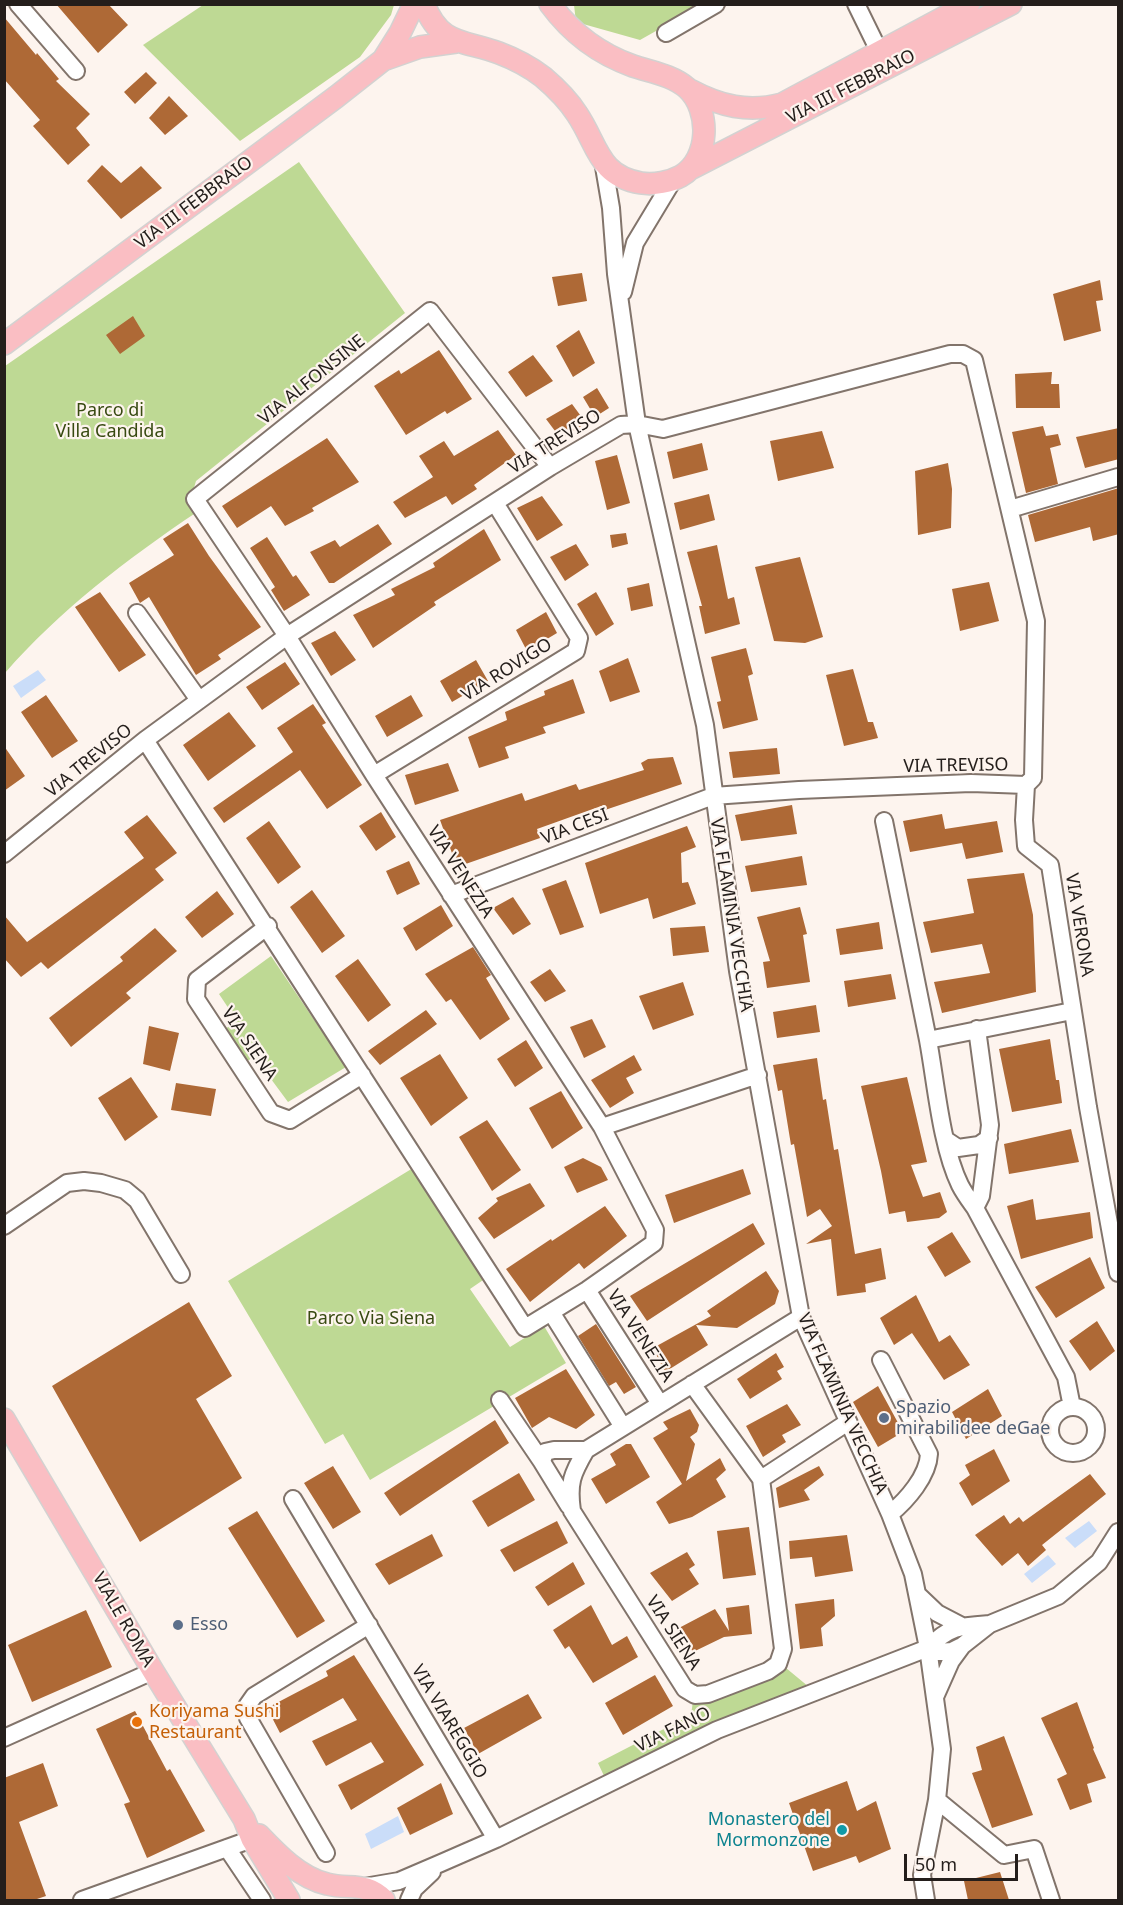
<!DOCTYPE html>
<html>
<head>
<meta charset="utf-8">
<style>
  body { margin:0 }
  #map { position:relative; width:1123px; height:1905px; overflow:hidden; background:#fdf4ee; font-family:"Noto Sans",sans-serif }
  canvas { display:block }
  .frame { position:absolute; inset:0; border:6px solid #241e1b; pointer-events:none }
  .scale { position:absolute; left:904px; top:1854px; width:114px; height:27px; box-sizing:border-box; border:3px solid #241e1b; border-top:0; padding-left:8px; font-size:18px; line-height:21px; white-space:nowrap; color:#241e1b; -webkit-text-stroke:4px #fdf4ee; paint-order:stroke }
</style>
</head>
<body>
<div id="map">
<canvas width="1123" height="1905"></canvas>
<div class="frame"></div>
<div class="scale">50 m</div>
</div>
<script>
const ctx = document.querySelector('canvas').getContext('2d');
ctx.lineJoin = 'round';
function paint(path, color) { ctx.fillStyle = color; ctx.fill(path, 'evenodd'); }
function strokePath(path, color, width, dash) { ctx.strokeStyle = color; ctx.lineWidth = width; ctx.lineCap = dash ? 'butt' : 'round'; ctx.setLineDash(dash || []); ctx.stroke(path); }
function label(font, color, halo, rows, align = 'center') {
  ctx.font = font + ' "Noto Sans",sans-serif'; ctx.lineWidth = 4.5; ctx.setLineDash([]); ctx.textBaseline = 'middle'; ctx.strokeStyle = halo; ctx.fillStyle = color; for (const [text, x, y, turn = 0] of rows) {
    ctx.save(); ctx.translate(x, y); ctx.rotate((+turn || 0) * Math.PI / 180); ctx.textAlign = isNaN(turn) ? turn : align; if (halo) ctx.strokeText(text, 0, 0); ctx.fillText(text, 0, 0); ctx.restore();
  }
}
paint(new Path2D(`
  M203,5v-1l191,1 -3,10 -31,42 -120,84 -97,-96z
  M574,5h128l-62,35 -64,-18z
  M299,162l106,151 -209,168 -5,17 6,14c-70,47 -137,98 -192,161v-307z
  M271,956l75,111 -58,35 -34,-46 -10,8 -22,-33 15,-10 -18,-27z
  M413,1168l73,110 -16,11 40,58 34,-21 22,37 -196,117 -27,-46 -18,10 -97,-163z
  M786,1668l23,19 -204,91 -7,-15 93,-48 2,-14z`), '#bed994');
paint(new Path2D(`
  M38,670l8,10 -25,18 -8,-12z
  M1089,1521l8,10 -22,17 -10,-10z
  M1048,1555l8,9 -24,19 -8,-9z
  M398,1816l6,16 -33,17 -6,-15z`), '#caddf9');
paint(new Path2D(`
  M56,4h52l20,21 -30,28z
  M4,17l32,38 1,-2 22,26 -3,2 34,33 -14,14 14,17 -22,20 -35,-39 7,-6 -36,-41z
  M146,72l11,11 -22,21 -11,-12z
  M169,96l19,20 -23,19 -16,-17z
  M102,165l19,18 20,-17 21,22 -41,31 -34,-38z
  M582,273l5,28 -29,5 -6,-29z
  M1100,280l3,20 -7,1 5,30 -37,10 -11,-47z
  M133,316l12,20 -25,18 -14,-19z
  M579,330l16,33 -22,14 -17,-31z
  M439,350l33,49 -25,15 -2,-3 -39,24 -32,-49 25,-16 2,4z
  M533,355l20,26 -27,16 -18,-25z
  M1052,372l-1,12h8l1,24h-44l-1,-34z
  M597,388l12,20 -14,9 -12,-20z
  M572,404l14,19 -25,16 -15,-20z
  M1043,426l3,10 12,-2 3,11 -11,3 8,36 -32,9 -14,-61z
  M1119,428v31l-34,9 -9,-31z
  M498,430l18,25 -42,30 3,4 -25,16 -6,-9 -41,22 -12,-16 40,-25 -14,-21 25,-15 10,15z
  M822,431l12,37 -56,13 -8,-40z
  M327,438l32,44 -47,26 2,3 -29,15 -14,-20 -34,22 -15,-22z
  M702,443l6,27 -35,9 -6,-27z
  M617,455l13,48 -23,7 -12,-49z
  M948,463l4,26 -1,39 -33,7 -3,-64z
  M1119,488v46l-26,7 -3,-14 -55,15 -7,-27z
  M709,494l6,26 -35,10 -6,-27z
  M542,496l21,29 -26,16 -20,-33z
  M188,523l21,33 52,71 -43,28 3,4 -25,16 -47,-78 -9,6 -11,-20 45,-28 -11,-16z
  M378,524l14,20 -58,39h-5l-19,-31 25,-12 5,7z
  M484,529l17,31 -67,42 2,3 -63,43 -20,-33 42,-20 -4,-6 44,-22 -2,-4z
  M626,533l2,11 -16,4 -2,-13z
  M267,537l26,40 3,-2 14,20 -26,16 -13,-21 4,-3 -25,-39z
  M576,544l13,21 -24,16 -15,-24z
  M717,545l11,54 6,-2 6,27 -35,10 -6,-28h3l-15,-54z
  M800,557l23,80 -18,6 -31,-2 -19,-74z
  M989,582l10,39 -39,10 -8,-42z
  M649,583l4,23 -22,5 -4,-23z
  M100,592l46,63 -27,17 -44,-65z
  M596,592l18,32 -18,12 -19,-32z
  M546,612l11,21 -30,18 -11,-21z
  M335,631l21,29 -25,16 -20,-33z
  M746,648l7,26 -5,2 10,44 -35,9 -6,-27 4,-1 -10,-44z
  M628,658l12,34 -30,10 -11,-31z
  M476,660l12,21 -36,21 -12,-21z
  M285,662l15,22 -38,26 -16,-23z
  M853,669l15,53h5l5,16 -34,8 -18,-71z
  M573,679l12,34 -42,14 3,6 -41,14 4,11 -30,10 -11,-31 39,-17 -2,-8 40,-17 -1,-4z
  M46,695l32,46 -26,17 -31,-46z
  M411,695l12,21 -36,21 -12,-21z
  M313,704l13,19 -4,2 40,60 -35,24 -27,-39 -76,53 -11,-15 80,-56 -16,-24z
  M229,712l27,34 -48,35 -25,-36z
  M4,746l21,30 -21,15z
  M777,748l3,26 -47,4 -4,-26z
  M673,757l9,27 -77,26 -1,-5 -67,24 3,9 -83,29 -17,-47 82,-27 3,8 51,-17 3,6 65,-20 -3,-7 7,-4z
  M448,763l11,28 -44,14 -10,-30z
  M792,805l5,29 -56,7 -6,-26z
  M381,812l15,25 -20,14 -17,-25z
  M942,814l3,15 52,-8 6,31 -37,7 -4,-16 -52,9 -7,-31z
  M147,815l30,38 -22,16 9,11 -116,89 -7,-7 -20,15 -17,-19v-43l23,27 117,-84 -20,-26z
  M269,821l32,46 -23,17 -32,-46z
  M687,826l9,21 -15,6 1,30 6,-1 8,22 -43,15 -5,-21 -48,16 -15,-51z
  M802,856l5,29 -56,7 -6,-26z
  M409,861l11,23 -23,11 -11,-24z
  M1024,873l9,42 3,77 -94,21 -8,-31 56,-9 -8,-29 -51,9 -8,-31 51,-9 -7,-34z
  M566,880l18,47 -24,8 -18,-46z
  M312,890l33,46 -23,17 -32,-46z
  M217,891l17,23 -32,24 -17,-21z
  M513,897l18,27 -18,11 -20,-27z
  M441,905l12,21 -37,25 -13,-23z
  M800,907l7,27 -4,1 7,47 -43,6 -4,-26 7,-1 -13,-44z
  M879,922l4,27 -43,6 -4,-26z
  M705,926l4,26 -36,4 -3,-28z
  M155,928l22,23 -51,42 5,5 -60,49 -22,-29 74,-57 -3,-4z
  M473,947l18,28 -5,3 24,41 -30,21 -29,-41 -5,3 -21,-28z
  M358,959l33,46 -23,17 -33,-46z
  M550,969l16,22 -21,11 -15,-20z
  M891,974l5,25 -48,8 -4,-26z
  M683,982l11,33 -41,15 -14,-34z
  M816,1005l4,27 -43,6 -4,-26z
  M426,1010l11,14 -57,41 -12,-14z
  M592,1019l14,28 -22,11 -14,-31z
  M149,1026l30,7 -9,38 -27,-7z
  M1050,1039l6,41h3l3,23 -50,9 -13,-63z
  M526,1040l17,28 -28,19 -18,-28z
  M440,1054l28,44 -37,28 -31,-48z
  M634,1055l8,15 -16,8 8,15 -24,15 -19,-28z
  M817,1058l6,42 3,-1 8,51 4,-1 17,105 26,-6 5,31 -21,5 1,8 -29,4 -6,-57 -25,5 26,-18 -12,-17 -13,8 -13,-73 -3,1 -9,-55 -4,1 -5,-26z
  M131,1077l27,40 -33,24 -27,-43z
  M907,1077l20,85 -16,3 12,32 17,-5 7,20 -8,6 -32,4 -2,-11 -16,3 -8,-43 -20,-85z
  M176,1083l40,6 -5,27 -40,-6z
  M561,1091l22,37 -31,21 -23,-41z
  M487,1120l34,50 -29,21 -33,-54z
  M1071,1129l8,33 -70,12 -5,-30z
  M583,1158l18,9 7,13 -31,13 -13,-26z
  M743,1169l8,25 -77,29 -9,-28z
  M530,1183l15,23 -51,33 -16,-21 20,-17 -2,-3z
  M1033,1199l3,21 54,-8 3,26 -72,21 -14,-53z
  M605,1206l22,30 -43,33 -5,-6 -49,39 -24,-33 45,-30 1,2z
  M753,1223l12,21 -118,77 -17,-25z
  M952,1232l19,30 -26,15 -18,-30z
  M1090,1257l15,31 -49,30 -21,-31z
  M766,1271l13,20 -4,13 -38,24 -41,-3 12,20 -43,27 -12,-24 58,-32 -4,-5z
  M916,1295l23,47 11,-7 20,30 -26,15 -32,-47 -18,12 -14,-27z
  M189,1302l43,74 -36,23 46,79 -102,64 -88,-156z
  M1097,1321l18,30 -25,20 -21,-30z
  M596,1324l40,63 -12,7 -8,-12 -7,4 -31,-50z
  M776,1353l8,14 -7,4 5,8 -32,20 -13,-20z
  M566,1369l29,46 -19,14 -27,-12 -17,11 -17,-30z
  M878,1386l25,46 -25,15 -25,-45z
  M988,1389l14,27 -36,23 -14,-27z
  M787,1404l14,21 -19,10 4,7 -23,15 -17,-31z
  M690,1409l9,16 -2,7 -7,5 5,7 -9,37 34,-23 6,12 -10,9 10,18 -34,20 -23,7 -13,-22 26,-18 -29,-46 15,-9 -5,-7z
  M495,1420l14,23 -109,73 -16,-23z
  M626,1444h5l19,33 -44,27 -15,-25 25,-14 -6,-11z
  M994,1449l16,32 -38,25 -13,-23 11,-8 -5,-10z
  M333,1466l28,46 -28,17 -29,-46z
  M819,1466l5,9 -20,15 6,10 -31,8 -3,-20z
  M519,1473l16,27 -47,27 -16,-26z
  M1090,1474l16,20 -64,51 4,5 -18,16 -10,-13 -16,13 -27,-31 29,-20 6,9 9,-7 4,5z
  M257,1511l68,110 -28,17 -69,-110z
  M557,1521l11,22 -54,29 -14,-22z
  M749,1527l7,48 -33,4 -6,-48z
  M432,1534l11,22 -54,29 -14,-21z
  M847,1535l6,36 -38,6 -3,-20 -22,2 -1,-18z
  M687,1552l8,13 -6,4 10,15 -27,17 -22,-28z
  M573,1562l12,22 -37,22 -13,-19z
  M834,1599l1,17 -14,12 2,18 -23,3 -5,-45z
  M591,1605l21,40 15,-9 11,21 -45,26 -24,-37 -4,3 -12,-19z
  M749,1605l3,29 -28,3 -31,15 -16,-23 38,-20 14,22 -3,-23z
  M86,1610l26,57 -80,35 -24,-57z
  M354,1655l70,110 -73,45 -13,-25 46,-23 -13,-20 -45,24 -14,-25 45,-21 -14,-22 -63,35 -13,-25 61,-32 -2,-5z
  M655,1675l18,31 -50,29 -18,-32z
  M528,1694l14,24 -64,36 -14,-26z
  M1077,1702l17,46 -1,1 13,29 -19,6 5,18 -22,8 -13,-31 10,-5 -26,-56z
  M135,1711l32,60 3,-2 35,62 -58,27 -23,-54 6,-2 -34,-73z
  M1004,1736l29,79 -41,13 -20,-55 10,-3 -6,-23z
  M43,1763l15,43 -39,16 27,74 -12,4h-30v-122z
  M847,1781l10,30 19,-10 15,48 -32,14 -3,-7 -43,15 -24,-68z
  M441,1783l12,31 -43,21 -13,-27z
  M1000,1872l9,28h-41l-4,-19z`), '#ae6936');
const minor = new Path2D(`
  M18,4l58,67
  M856,4l23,47
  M666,33l50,-29
  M603,161l8,47 5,66 21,150 68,301 33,246 63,346 89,197 23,60 15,74 14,101 -5,51 -15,75 4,25
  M623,292l12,-49 38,-63
  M1010,509l108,-32
  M137,613l62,87
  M145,740l380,588 62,-38 67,-47 1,-13 -53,-103 -228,-352 -87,-139 -92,-137 235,-188 120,156
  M374,775l202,-124 3,-13 -84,-135
  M1026,785l-2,35 2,26 24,19 38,242 30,166
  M884,821l44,219 144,-29
  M4,854l141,-114 142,-104 263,-169 71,-42 16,-1 26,5 287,-75h13l11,6 62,261 -3,157 -7,7 -55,-2 -172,7 -86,6 -262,99
  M268,926l-71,54 -1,19 75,114 19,7 72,-45
  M928,1040c8,43 13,106 32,145 4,8 10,16 15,23l91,169 6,30
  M602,1127l156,-52
  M946,1140l12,8 21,-3 10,-7
  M975,1208l6,-12 9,-71 -13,-96
  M4,1226l63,-43 17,-2 17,2 24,7 12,10 44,74
  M587,1290l73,114
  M551,1312l72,115
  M801,1317l-215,133c-14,24 -18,33 -14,61l113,178 10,6 13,-1 60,-23 10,-7 5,-15 -22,-170 87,-57
  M881,1360l48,94c-1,22 -22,46 -39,60
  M692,1384l69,95
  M500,1400l42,62
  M1050 1430a23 23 0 1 1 46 0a23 23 0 1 1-46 0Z
  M293,1499l203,340
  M569,1506l-27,-44 3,-10 9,-2h32
  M917,1594l20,19 25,13
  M928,1648l11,4 13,-1 10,-5 28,-22 68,-28 41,-34 19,-30
  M935,1697l16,-36 11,-15
  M4,1738l149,-67
  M937,1800l67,55 30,-6 17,51
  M227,1848l35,52
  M326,1853l-78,-135 -1,-12 7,-10 115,-71
  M364,1887l35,-6 42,-18 55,-24 221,-109 211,-82c21,-22 33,-22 62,-24
  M82,1900l170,-61
  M409,1900l5,-11 18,-17`);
const major = new Path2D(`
  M424,4c16,42 40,36 75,49 16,6 31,14 44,24 13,11 25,23 34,37 21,31 21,62 64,69 13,2 29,-1 40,-7 29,-17 30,-66 6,-88 -15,-13 -36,-16 -54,-22 -34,-12 -61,-32 -83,-62
  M383,60l17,-27 14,-29
  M690,90c30,16 58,23 92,14l187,-100
  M690,169l321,-165
  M4,344l332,-247 47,-37 37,-13 36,-5
  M4,1419l149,252 91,148 8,20 37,61
  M259,1835c18,19 41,43 68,49 23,6 38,-3 57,16`);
strokePath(minor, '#82746b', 20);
strokePath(major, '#d3d2d1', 24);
strokePath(minor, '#fff', 16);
strokePath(major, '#fabec3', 21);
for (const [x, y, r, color] of [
  [884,1418,6,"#5c6f8a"],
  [178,1625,6,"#5c6f8a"],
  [137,1722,6,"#e8710a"],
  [842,1830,6,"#0f9aa8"]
]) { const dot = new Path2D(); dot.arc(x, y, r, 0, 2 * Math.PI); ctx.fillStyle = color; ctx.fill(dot); strokePath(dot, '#fdf4ee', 2); }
label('18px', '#241e1b', '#fdf4ee', [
  ["VIA III FEBBRAIO",851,87,-27],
  ["VIA III FEBBRAIO",194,203,-37],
  ["VIA ALFONSINE",312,380,-39],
  ["VIA TREVISO",555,442,-32],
  ["VIA ROVIGO",507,670,-32],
  ["VIA TREVISO",89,761,-39],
  ["VIA TREVISO",956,766,-1],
  ["VIA CESI",575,827,-21],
  ["VIA VENEZIA",460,872,57],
  ["VIA FLAMINIA VECCHIA",731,915,81],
  ["VIA VERONA",1079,925,81],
  ["VIA SIENA",249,1044,56],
  ["VIA VENEZIA",640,1336,57],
  ["VIA FLAMINIA VECCHIA",842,1404,66],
  ["VIALE ROMA",123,1620,60],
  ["VIA SIENA",673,1633,57],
  ["VIA VIAREGGIO",449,1722,59],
  ["VIA FANO",673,1730,-26]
]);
label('18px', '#384a11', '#fdf4ee', [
  ["Parco di",110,411],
  ["Villa Candida",110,432],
  ["Parco Via Siena",371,1319]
]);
label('18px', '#4e5e75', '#fdf4ee', [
  ["Spazio",896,1408],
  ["mirabilidee deGae",896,1429],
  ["Esso",190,1625]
], 'left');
label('18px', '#c56008', '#fdf4ee', [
  ["Koriyama Sushi",149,1712],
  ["Restaurant",149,1733]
], 'left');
label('18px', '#0d838f', '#fdf4ee', [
  ["Monastero del",830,1820],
  ["Mormonzone",830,1841]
], 'right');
</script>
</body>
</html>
